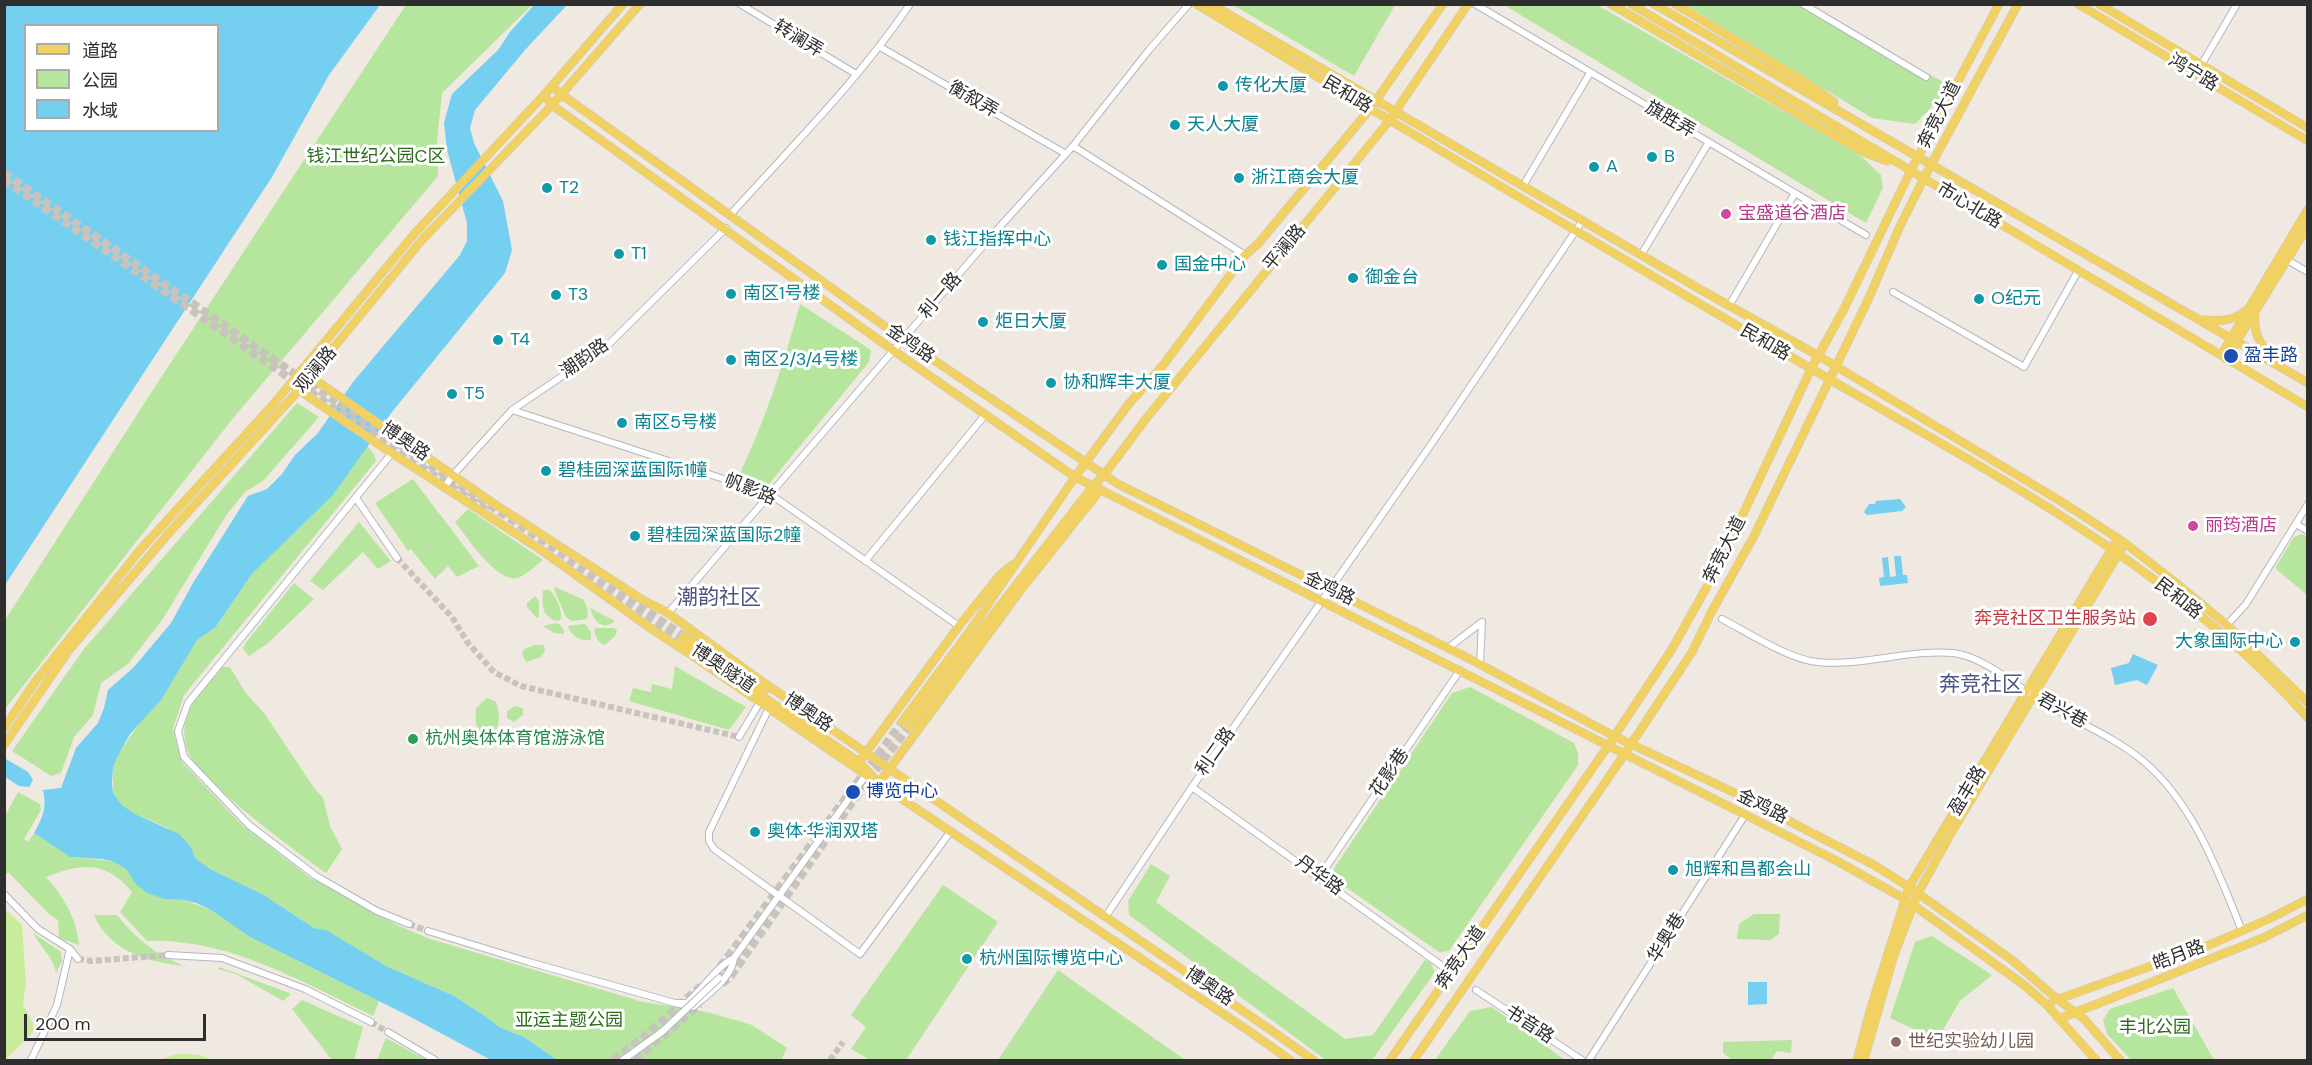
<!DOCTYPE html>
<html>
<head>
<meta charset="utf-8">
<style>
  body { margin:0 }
  #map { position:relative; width:2312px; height:1065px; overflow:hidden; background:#efe9e1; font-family:"DM Sans","Noto Sans SC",sans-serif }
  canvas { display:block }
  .frame { position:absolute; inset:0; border:6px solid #2e2e2e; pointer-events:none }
  .legend { position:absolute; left:24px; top:24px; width:195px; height:108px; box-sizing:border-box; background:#fff; border:2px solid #ababab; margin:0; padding:8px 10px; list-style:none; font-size:18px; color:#2e2e2e }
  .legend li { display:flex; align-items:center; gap:12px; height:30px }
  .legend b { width:30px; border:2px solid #ababab }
  .scale { position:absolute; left:24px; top:1014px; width:182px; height:27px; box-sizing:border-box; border:3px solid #2e2e2e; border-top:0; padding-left:8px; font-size:18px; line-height:21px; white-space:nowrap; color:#2e2e2e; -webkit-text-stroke:4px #fff; paint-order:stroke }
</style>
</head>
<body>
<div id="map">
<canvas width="2312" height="1065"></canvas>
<div class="frame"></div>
<ul class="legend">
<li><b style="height:8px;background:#f2d163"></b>道路</li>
<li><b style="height:16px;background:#b6e59e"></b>公园</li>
<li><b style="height:16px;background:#75cff0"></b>水域</li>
</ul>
<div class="scale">200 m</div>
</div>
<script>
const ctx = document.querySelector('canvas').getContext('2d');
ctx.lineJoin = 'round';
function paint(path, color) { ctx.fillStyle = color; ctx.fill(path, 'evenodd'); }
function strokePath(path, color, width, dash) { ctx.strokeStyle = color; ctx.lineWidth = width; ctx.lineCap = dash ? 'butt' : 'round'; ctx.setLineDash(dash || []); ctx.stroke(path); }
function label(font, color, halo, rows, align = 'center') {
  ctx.font = font + ' "DM Sans","Noto Sans SC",sans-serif'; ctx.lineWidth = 6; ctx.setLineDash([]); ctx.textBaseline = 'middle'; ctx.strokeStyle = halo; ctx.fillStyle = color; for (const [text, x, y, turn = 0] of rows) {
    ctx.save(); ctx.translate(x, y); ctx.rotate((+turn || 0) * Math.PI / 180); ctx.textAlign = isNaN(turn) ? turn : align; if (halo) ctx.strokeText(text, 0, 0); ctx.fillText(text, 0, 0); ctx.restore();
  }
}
paint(new Path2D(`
  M406,5h126l-90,88 -5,47 1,36 -204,241 -229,292v-89l155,-241z
  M1233,5h162l-41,71z
  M1504,5h93l263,150 21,20 2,13 -17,35z
  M1686,5h117l144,79 -7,14 -25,26 -43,-6z
  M800,304l71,46 -2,12 -101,123 -28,-12c26,-54 44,-111 60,-169z
  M297,403l22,14 -57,65 -16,9 -19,23 -65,106 -34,44 -27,19 -8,32 -19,22 -13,36 -10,3 -39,-25 72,-102z
  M367,446l7,8 2,7 -192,234 -11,34 9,33 59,62 68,53 90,49 31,13 213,63 64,10 45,13 35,23 -6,12h-224l-33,-23 -25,-10 -11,-9 -34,-22 -68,-30 -60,-35 -12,-3 -50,-33 -54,-26 -15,-11 -4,-11 -25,-20 -33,-14 -12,-9 -8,-11v-26l8,-17 76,-110 18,-12 37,-54 81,-79z
  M413,479l66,87 -22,11 -9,-11 -13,13 -24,-30 -3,2 -33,-48z
  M468,509l75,51c-7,5 -15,13 -23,17 -21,10 -53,-40 -65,-55z
  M359,522l32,39 -13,8 -15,-17 -40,38 -13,-9z
  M2302,534l5,3v58l-32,-27 19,-31z
  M294,583l20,16 -47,45 -18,12 -6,-7 2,-5z
  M555,587l29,13 4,10 -1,9 -15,2 -6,-4 -12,-28z
  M543,590h7c7,8 12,20 11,29l-3,2c-17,-4 -16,-16 -15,-31z
  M535,596l4,5v16l-2,1 -10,-11v-4z
  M590,608l25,13c-13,11 -22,-1 -25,-13z
  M556,623l4,2 4,5v4l-10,-1 -11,-7z
  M583,624l3,1 5,7v8c-9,2 -21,-5 -23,-14z
  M596,628h18l3,2 -2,6 -10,9c-7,-2 -9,-8 -11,-14z
  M535,645h9l1,7 -6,6 -13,4 -4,-8 2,-5z
  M675,666l71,41 -17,23 -100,-29 4,-13 18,4 1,-8 20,5z
  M222,667h8l15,25 19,21 50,75 9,10 7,28 12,23 -16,24c-28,-20 -128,-93 -138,-121 -3,-7 -5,-21 -3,-28 4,-22 23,-40 37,-57z
  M1470,687l104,56 4,10v12l-129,186 -10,1 -102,-71 -4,-6 2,-8 117,-174z
  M487,698l9,4c5,14 5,28 -9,37 -11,-9 -12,-16 -11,-31z
  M515,706l8,2v7l-9,7 -7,-4v-7z
  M18,792l22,12 1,6 -17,29 4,3 6,-9 36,24 42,4 14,8 10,14 29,16 19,1 27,10 39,27 129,64 -6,15c-71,-34 -145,-78 -226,-75l-27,-29 12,-20c-26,-32 -51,-29 -86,-15 17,19 31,42 33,68l-20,-7 -1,-18 -8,-5 -41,-42h-3v15l-1,-1v-71z
  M1151,864l19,12 -14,26 189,137 28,-4 52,-75 6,3 4,9 -63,88h-46l-197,-145 -1,-14z
  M943,885l55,37 -92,138h-36l-19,-11 15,-22 -15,-12z
  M1754,914h26l-1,20 -9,6 -33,-1 2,-15z
  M94,915h23c18,23 39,40 67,51 -36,-4 -75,-15 -90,-51z
  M33,933l28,19 1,9 -6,12c-1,-13 -16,-27 -23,-40z
  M1932,936l60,39 -32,26 -23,39 -47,-22 25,-76z
  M219,967l70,26 1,2 -7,6 -45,-26 -20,-6z
  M1058,970l127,90h-187z
  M2173,988l41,72h-83l-24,-26 -4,-14 7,-11z
  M302,1000l61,27 -9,33h-22l-40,-51z
  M1492,1007l73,53h-130l35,-49z
  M386,1038l40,22h-49z
  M1792,1040l-1,13 -14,-2 -6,9h-39l-9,-7v-11z`), '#b6e59e');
paint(new Path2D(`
  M5,909l17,16 4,58 -3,21 10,19v9l-28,28z
  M176,1054c12,0 25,-1 35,6h-50z`), '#c9ec9a');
paint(new Path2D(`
  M5,4l375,1 -51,70 -57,102 -267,408zM26,26h192v104h-192z
  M534,5h33l-42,45 -50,60 -5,18 4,15 29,58 9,49 -7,23 -113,139 -59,83 -81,79 -37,54 -18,12 -36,60 -31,34 -9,16 -8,17 -1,17 1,9 8,11 12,9 46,21 12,13 4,11 15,11 54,26 50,33 12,2 60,36 68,30 34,22 11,9 25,10 33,23h-66l-86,-46 -155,-77 -39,-27 -15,-7 -12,-3 -19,-1 -18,-6 -11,-9 -10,-15 -14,-8 -10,-2 -32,-2 -36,-24c9,-16 13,-25 9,-43l18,-2 15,-40 22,-25 6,-15 4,-18 26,-23 37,-44 22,-40 55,-87 19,-7 15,-15 13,-19 23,-22 35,-51 107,-127 7,-14v-18l-20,-73 -3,-27 8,-29 46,-44 12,-18z
  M1900,499l6,8 -4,4 -35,4 -3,-3 5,-8h6l1,-3z
  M1894,556h7l2,19h4l1,8 -28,3 -1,-8 5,-1 -2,-19 6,-1 2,20 6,-1z
  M2133,654l25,11 -11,20 -10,-5 -22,5 -4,-17 18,-5z
  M6,759l22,13 5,8 -4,7 -10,-1 -14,-9z
  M1748,982h19v22l-19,1z`), '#75cff0');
strokePath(new Path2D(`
  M397,558l55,59 16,26 26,29 27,14 218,51
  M409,924l19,7
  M78,959l14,2 76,-6
  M719,978l15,-19
  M371,1022l17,10
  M830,1060l13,-18`), '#c8c4bd', 6, [6, 3]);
strokePath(new Path2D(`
  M4,173l298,206 382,257
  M4,180l294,204 191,128
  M566,563l115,78
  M720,967l182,-245
  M722,984l9,-8 132,-189 46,-60
  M613,1060l28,-21 60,-53
  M635,1060l65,-56`), '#c8c4bd', 8, [8, 4]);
const minor = new Path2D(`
  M740,4l116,70
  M1475,4l391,231
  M1803,4l123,73
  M880,47l186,107
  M2196,74l41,-70
  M1073,146l172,109
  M1523,186l67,-113
  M730,215c61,-68 128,-134 180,-211
  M1641,255l68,-113
  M2287,260l21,12
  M1893,292l131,75 54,-96
  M1729,306l66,-113
  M512,410l258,84 189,132
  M392,453l-204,250 -10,28 6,26 65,68 67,51 61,35 32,13
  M444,488l9,-13 59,-65 95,-64 119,-118
  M356,498l41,60
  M2296,524l12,7
  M865,561l120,-146
  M668,613l327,-381 78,-86 76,-96 40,-46
  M1722,619c27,14 66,40 95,43 45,5 90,-13 136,-9 25,2 58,28 79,42 36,24 77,38 110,65 51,42 76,111 100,171
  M2227,625l19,-21 62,-100
  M1448,648l34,-26
  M1480,664l2,-42
  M769,708l-60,124v9l5,8 146,105 91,-123
  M739,737l21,-35
  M1192,787l253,181
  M1320,876l140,-206
  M4,894l34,35 32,20 8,10
  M1106,916l86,-129 238,-341 153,-226
  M428,931l101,31 146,41
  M168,955l54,3 83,31 66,33
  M734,958c-16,7 -33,33 -47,45h-12l18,4c14,-12 39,-29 41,-49l132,-183
  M1476,990l106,70
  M388,1032l47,28
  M31,1060l26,-55 13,-56
  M1589,1060l156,-245`);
const major = new Path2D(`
  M1196,4c196,118 392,235 590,350 180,106 381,205 522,364
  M1211,4l492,287 116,65 243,146 63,41 51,40 51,42 81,78
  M1611,4l214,126 41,23 21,8
  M1631,4l677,403
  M1654,4l654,379
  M1675,4l127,76 32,22
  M2078,4l230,137
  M2099,4l209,124
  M552,86l9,8 343,246 214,144 350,174 146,78 119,56 141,73 35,22 103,73 45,39 27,20 36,41
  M544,95l8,10 342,246 181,126 762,384 68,38 119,86 23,20 49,55
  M2255,315c-2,21 7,32 21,46
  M2202,320c16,1 30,2 43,-9
  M2221,355l87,-146
  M2226,359l82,-133
  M301,370l192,133 150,97 25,13 89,65 518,355 38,27
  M290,384l94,64 157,102 112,80 40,26 173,119 383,256 41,29
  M684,636l67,45 16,8
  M681,641l178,121 20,21 141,-192 81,-102
  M902,722l67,-90 106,-155 53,-72 36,-41 81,-109 12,-10 113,-136 73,-105
  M909,727l76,-102 108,-139 11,-11 41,-55 244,-299 79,-117
  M4,728l31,-46 105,-132 131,-143 144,-174 129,-138 79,-91
  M4,745l65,-95 99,-116 130,-143 124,-151 130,-135 88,-101
  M856,766l103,-140 40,-50 13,-11
  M2053,1001l154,-55 64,-28 37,-19
  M2059,1019l204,-81 45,-23
  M1390,1060l218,-314 64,-97 48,-86 91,-194 34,-62 66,-137 88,-166
  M1414,1060l210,-305 68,-103 20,-41 42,-75 114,-236 32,-74 24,-48 94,-174
  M1857,1060l14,-53 38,-120 209,-349
  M1864,1060l30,-105 24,-62 32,-58 175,-292`);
strokePath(minor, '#b4b7c1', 8);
strokePath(major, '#c9c9c9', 9);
strokePath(minor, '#fff', 6);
strokePath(major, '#f2d163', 8);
const minorBridge = new Path2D(`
  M623,1060l40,-29 56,-53`);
strokePath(minorBridge, '#b4b7c1', 8, []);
strokePath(minorBridge, '#fff', 6);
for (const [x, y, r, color] of [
  [1223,86,6,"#0f9aa8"],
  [1175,125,6,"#0f9aa8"],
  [1652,157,6,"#0f9aa8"],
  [1594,167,6,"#0f9aa8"],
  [1239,178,6,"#0f9aa8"],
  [547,188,6,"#0f9aa8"],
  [1726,214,6,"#d1479c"],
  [931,240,6,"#0f9aa8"],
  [619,254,6,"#0f9aa8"],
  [1162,265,6,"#0f9aa8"],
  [1353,278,6,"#0f9aa8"],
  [731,294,6,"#0f9aa8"],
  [556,295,6,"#0f9aa8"],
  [1979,299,6,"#0f9aa8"],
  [983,322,6,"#0f9aa8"],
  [498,340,6,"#0f9aa8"],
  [2231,356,8,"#1a4fb4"],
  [731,360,6,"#0f9aa8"],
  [1051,383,6,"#0f9aa8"],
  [452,394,6,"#0f9aa8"],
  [622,423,6,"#0f9aa8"],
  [546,471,6,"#0f9aa8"],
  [2193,526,6,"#d1479c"],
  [635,536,6,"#0f9aa8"],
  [2150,619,8,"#e0444e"],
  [2295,642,6,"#0f9aa8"],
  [413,739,6,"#2e9e5b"],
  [853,792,8,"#1a4fb4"],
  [755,832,6,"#0f9aa8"],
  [1673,870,6,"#0f9aa8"],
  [967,959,6,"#0f9aa8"],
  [1896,1042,6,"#8d6e63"]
]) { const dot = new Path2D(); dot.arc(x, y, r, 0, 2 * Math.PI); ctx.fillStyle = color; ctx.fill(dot); strokePath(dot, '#fff', 2); }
label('18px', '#2e2e2e', '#fff', [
  ["转澜弄",798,39,31],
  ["鸿宁路",2193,73,31],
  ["民和路",1347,95,31],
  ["衡叙弄",973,100,30],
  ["奔竞大道",1940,115,-63],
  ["旗胜弄",1670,120,30],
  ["市心北路",1969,206,31],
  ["平澜路",1285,248,-50],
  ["利一路",941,296,-50],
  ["民和路",1765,343,30],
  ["金鸡路",910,344,35],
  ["潮韵路",585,359,-35],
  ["观澜路",316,370,-50],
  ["博奥路",405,442,34],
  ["帆影路",750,490,22],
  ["奔竞大道",1725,550,-63],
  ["金鸡路",1329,589,26],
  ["民和路",2178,599,38],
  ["博奥隧道",723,669,34],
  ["君兴巷",2062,711,29],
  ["博奥路",808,713,34],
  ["利二路",1216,752,-55],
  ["花影巷",1390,773,-56],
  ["盈丰路",1968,791,-59],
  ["金鸡路",1762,807,27],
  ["丹华路",1319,876,36],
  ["华奥巷",1667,938,-58],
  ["皓月路",2179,956,-21],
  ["奔竞大道",1461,958,-55],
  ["博奥路",1209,987,34],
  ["书音路",1529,1025,33]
]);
label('18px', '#0d838f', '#fff', [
  ["传化大厦",1235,86],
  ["天人大厦",1187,125],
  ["B",1664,157],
  ["A",1606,167],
  ["浙江商会大厦",1251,178],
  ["T2",559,188],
  ["钱江指挥中心",943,240],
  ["T1",631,254],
  ["国金中心",1174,265],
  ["御金台",1365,278],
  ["南区1号楼",743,294],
  ["T3",568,295],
  ["O纪元",1991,299],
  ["炬日大厦",995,322],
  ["T4",510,340],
  ["南区2/3/4号楼",743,360],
  ["协和辉丰大厦",1063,383],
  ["T5",464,394],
  ["南区5号楼",634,423],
  ["碧桂园深蓝国际1幢",558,471],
  ["碧桂园深蓝国际2幢",647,536],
  ["大象国际中心",2283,642,"right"],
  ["奥体·华润双塔",767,832],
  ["旭辉和昌都会山",1685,870],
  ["杭州国际博览中心",979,959]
], 'left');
label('18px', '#2c6e1b', '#fff', [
  ["钱江世纪公园C区",376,157],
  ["亚运主题公园",569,1021],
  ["丰北公园",2155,1028]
]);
label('18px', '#b23c85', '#fff', [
  ["宝盛道谷酒店",1738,214],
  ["丽筠酒店",2205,526]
], 'left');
label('18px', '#164399', '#fff', [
  ["盈丰路",2244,356],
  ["博览中心",866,792]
], 'left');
label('18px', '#be3a42', '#fff', [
  ["奔竞社区卫生服务站",2136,619]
], 'right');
label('18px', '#27864d', '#fff', [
  ["杭州奥体体育馆游泳馆",425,739]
], 'left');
label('18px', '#785e54', '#fff', [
  ["世纪实验幼儿园",1908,1042]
], 'left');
label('21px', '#4d5680', '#fff', [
  ["潮韵社区",719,598],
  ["奔竞社区",1981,685]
]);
</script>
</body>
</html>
